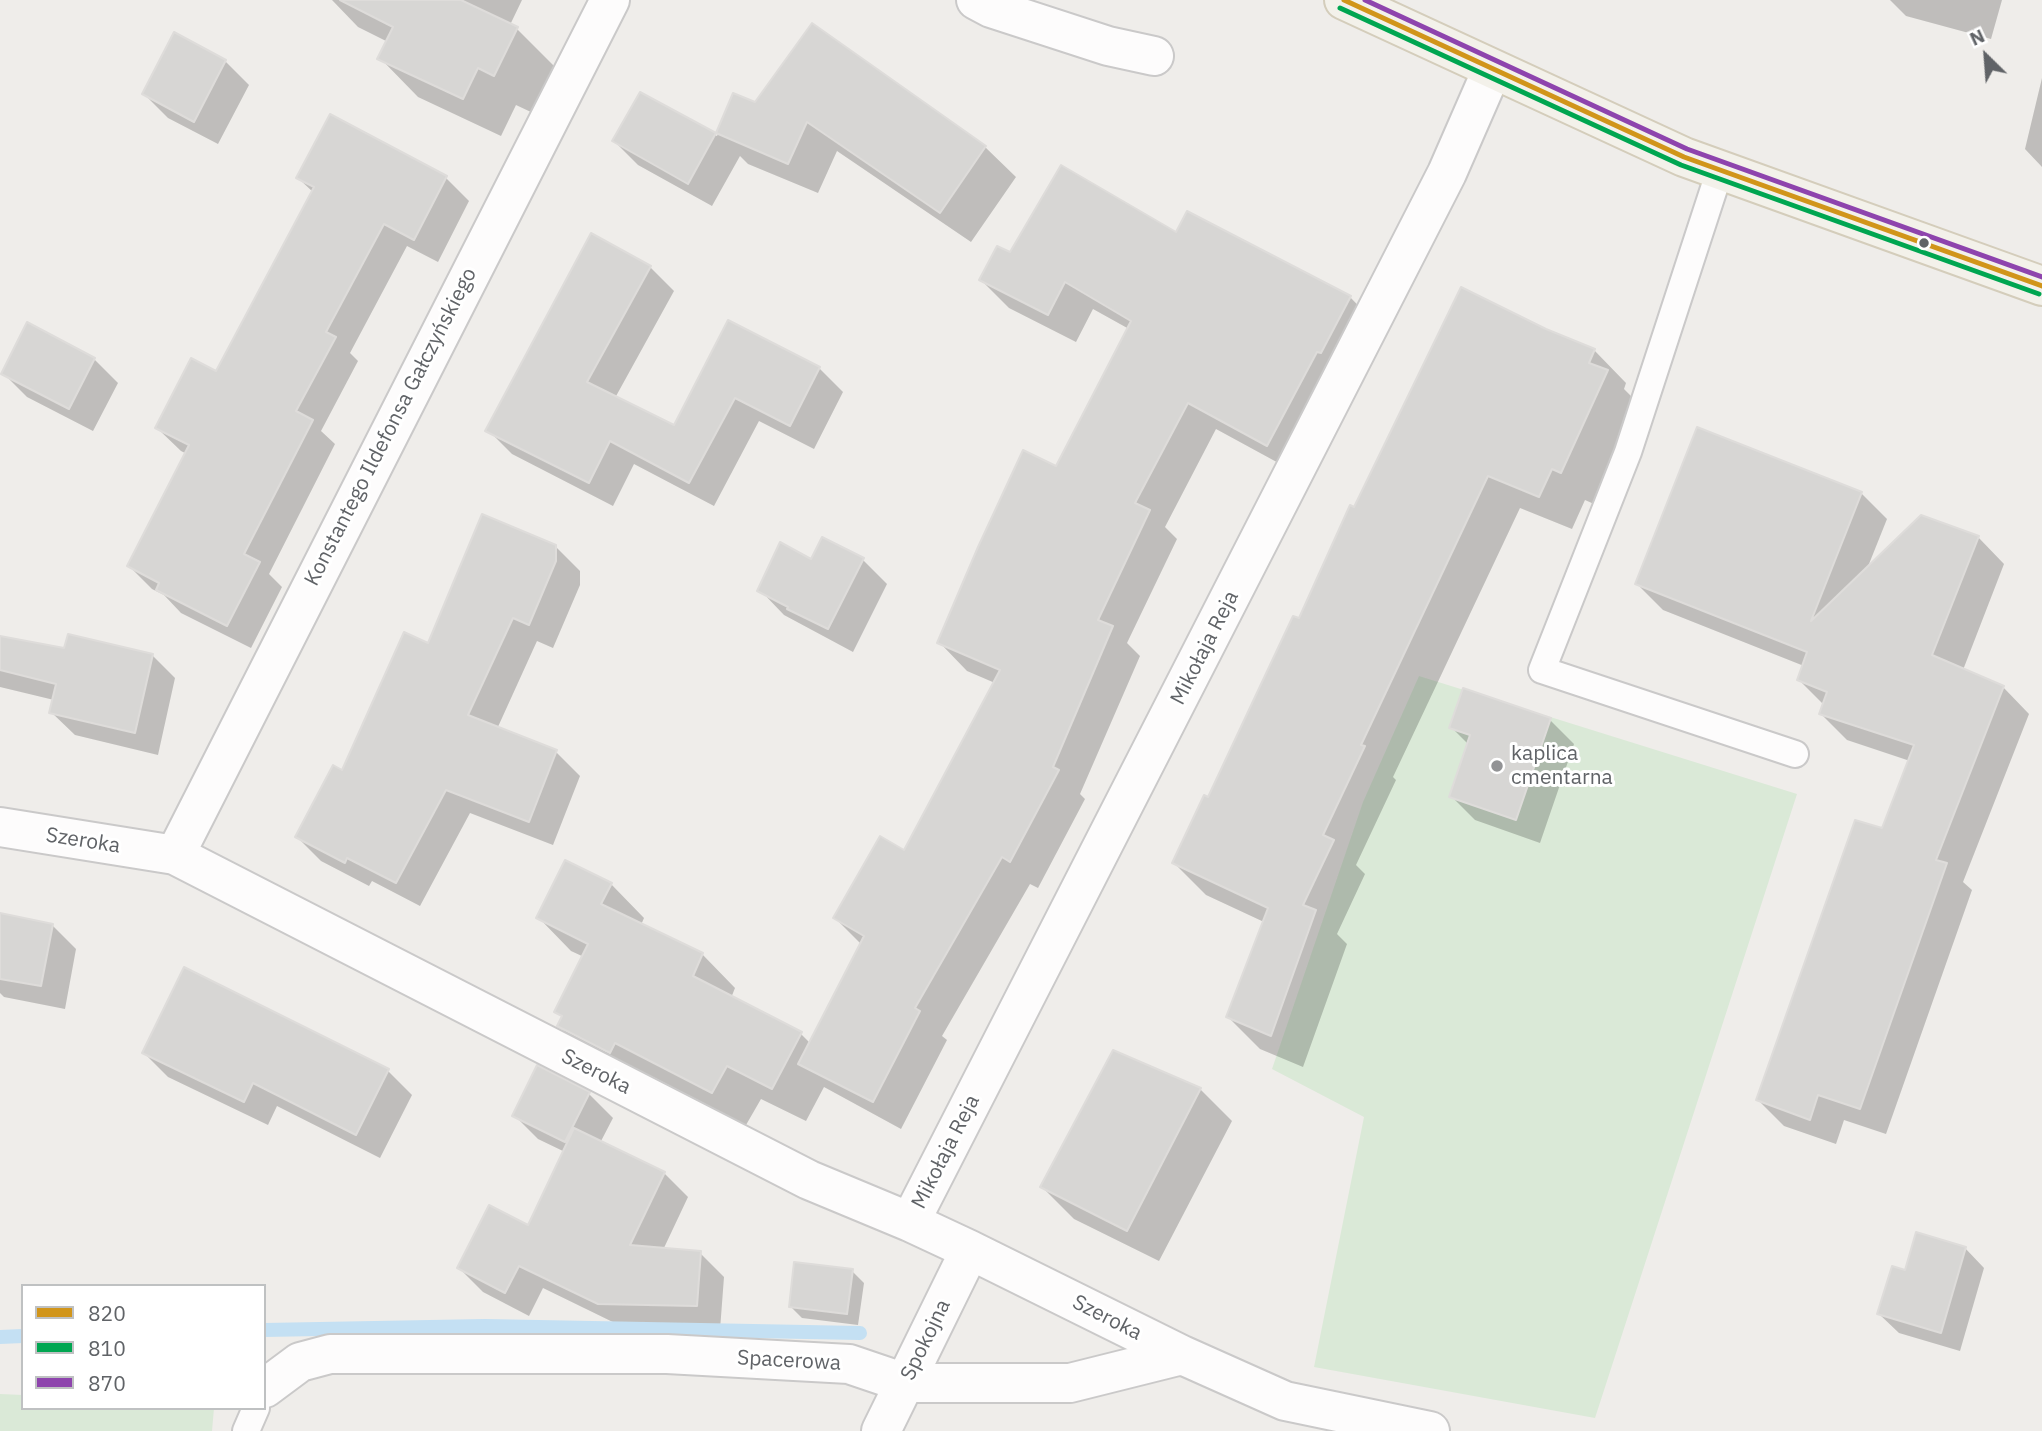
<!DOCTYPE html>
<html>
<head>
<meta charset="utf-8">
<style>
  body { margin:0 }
  #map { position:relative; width:2042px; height:1431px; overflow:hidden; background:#efedea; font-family:"IBM Plex Sans",sans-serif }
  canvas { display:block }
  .legend { position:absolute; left:21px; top:1284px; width:245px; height:126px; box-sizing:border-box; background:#fff; border:2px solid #bfc1c2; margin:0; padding:9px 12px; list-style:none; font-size:21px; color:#606367 }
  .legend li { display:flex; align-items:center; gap:14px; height:35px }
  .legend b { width:35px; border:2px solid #bfc1c2 }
  .north { position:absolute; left:1951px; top:21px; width:70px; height:70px; -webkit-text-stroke:5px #fff; paint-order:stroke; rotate:335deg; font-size:19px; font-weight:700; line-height:28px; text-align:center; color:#606367 }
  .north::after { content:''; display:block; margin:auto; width:24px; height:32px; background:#606367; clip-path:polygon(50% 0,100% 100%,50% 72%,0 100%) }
</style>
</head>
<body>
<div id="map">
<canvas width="2042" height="1431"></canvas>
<ul class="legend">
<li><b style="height:9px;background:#d1951a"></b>820</li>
<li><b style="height:9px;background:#00a651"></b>810</li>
<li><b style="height:9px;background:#8e44ad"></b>870</li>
</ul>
<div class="north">N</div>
</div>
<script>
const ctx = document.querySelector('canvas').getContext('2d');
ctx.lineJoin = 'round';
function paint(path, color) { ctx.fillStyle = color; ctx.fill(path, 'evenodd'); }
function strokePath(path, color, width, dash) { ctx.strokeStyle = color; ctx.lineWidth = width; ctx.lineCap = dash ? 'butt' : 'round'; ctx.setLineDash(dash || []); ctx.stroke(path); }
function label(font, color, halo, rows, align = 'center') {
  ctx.font = font + ' "IBM Plex Sans",sans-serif'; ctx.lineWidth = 6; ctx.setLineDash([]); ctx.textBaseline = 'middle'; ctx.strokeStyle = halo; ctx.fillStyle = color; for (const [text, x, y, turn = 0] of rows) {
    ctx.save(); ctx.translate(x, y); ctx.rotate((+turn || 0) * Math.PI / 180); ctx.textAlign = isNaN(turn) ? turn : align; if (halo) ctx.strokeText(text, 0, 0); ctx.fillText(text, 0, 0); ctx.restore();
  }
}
paint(new Path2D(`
  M1419,676l378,118 -202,624 -281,-51 50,-250 -92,-48 91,-267z
  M0,1394l23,1v13h191l-2,23h-212z`), '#dae9d7');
paint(new Path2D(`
  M332,0h190l-12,25 7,4 38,38 -22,46 -17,-8 -15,31 -83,-39 -38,-39 8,-16 -30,-15z
  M1890,0h112l-11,39 -85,-23z
  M225,61l24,24 -31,59 -50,-26 -24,-24z
  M2042,78v89l-17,-18z
  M641,94l76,42 17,-41 22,10 229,42 31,30 -45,65 -134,-91 -19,42 -70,-29 -8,-8 -28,50 -74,-41 -24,-24z
  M298,178h148l23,23 -31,61 -31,-16 -57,107 8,8 -37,70 14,13 -66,130 13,13 -31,61 -70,-35 -17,-18 -12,-6 -23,-23 58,-112 -6,-3 -24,-23 60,-55 97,-180z
  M1177,234l173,63 27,28 -82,147 -79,-43 -51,98 12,12 -50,104 13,13 -60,138 5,5 -47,89 -8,-4 -88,152 5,4 -46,89 -77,-42 -18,34 -45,-22 -15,26 -97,-50 -5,11 -51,-26 -34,-34 4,-8 -7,-6 28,-55 -13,-6 -33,-34 73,-33 33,34 -3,7 61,29 33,34 -4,10 70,36 10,10 50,-100 -26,-26 70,-66 90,-169 -28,-12 -27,-28 116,-175 73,-139 -36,-20 -17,33 -67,-34 -28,-28 30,-26z
  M650,267l24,24 -59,107 60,30 54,-105 90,45 24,24 -29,57 -55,-28 -45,85 -80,-42 -21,42 -101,-52 -24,-24z
  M1546,330l48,20 32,33 -2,6 15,15 -45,100 -9,-4 -13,29 -52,-21 -127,269 3,3 -40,85 9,9 -28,60 10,10 -44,123 -43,-18 -32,-32 36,-95 -58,-27 -32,-32 35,-64 146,-290z
  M94,359l24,24 -25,48 -66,-34 -24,-24z
  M1861,493l26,26 -20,50 111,-32 26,27 -41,106 40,17 26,27 -66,168 9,8 -86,244 -42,-14 -8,24 -52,-18 -26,-26 125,-269 27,-70 -63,-21 -26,-26 3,-9 -25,-25 5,-14 -141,-56 -26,-26z
  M555,546l25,25v14l-27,63 -16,-7 -40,88 59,23 24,24 -27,69 -83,-32 -50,93 -48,-25 -3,5 -48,-25 -24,-24 132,-192z
  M863,560l24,24 -34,68 -69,-37 -24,-25 52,-29z
  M0,637l66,13 86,5 23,23 -17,77 -83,-20 -24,-23 3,-12 -54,-13z
  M1550,720l24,24 -34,99 -65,-23 -24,-24 18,-51 -18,-18z
  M0,915l52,10 24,24 -11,60 -61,-12 -4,-4z
  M144,1053l244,18 24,24 -32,63 -103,-52 -9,19 -100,-48z
  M1200,1089l32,32 -73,140 -85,-42 -32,-32z
  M589,1094l24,24 -13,25 64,30 24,24 -25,53 37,3 24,24 -4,53 -97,-3 -80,-39 -14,28 -46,-24 -24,-24 70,-41 36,-75 -27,-13 -24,-24z
  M1965,1248l19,20 -24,83 -61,-18 -20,-19 27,-42z
  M852,1271l12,12 -6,42 -56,-7 -12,-12z`), '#0003');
strokePath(new Path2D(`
  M264,1330l221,-4 375,7
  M0,1337l23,-1`), '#c4e0f3', 14);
const building = new Path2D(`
  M340,0h121l57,27 -24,49 -16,-8 -15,31 -86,-40 16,-32z
  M812,23l174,123 -46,67 -133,-91 -19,42 -72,-31 17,-40 22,9z
  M174,32l52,28 -32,62 -52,-28z
  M640,92l76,41 -28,51 -76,-43z
  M330,114l117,62 -33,64 -30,-16 -58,108 10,5 -40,74 17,9 -69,134 16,8 -33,64 -71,-36 3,-7 -32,-17 62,-121 -34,-17 36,-70 25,13 98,-184 -18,-9z
  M1061,165l115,67 11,-21 164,85 -30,57 -4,-1 -50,94 -79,-43 -53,100 15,7 -52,110 15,6 -60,141 6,3 -49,92 -8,-5 -87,151 5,3 -47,91 -75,-38 66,-128 -31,-18 47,-82 24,14 96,-180 -63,-27 41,-96 45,-97 33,16 75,-145 -66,-39 -17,33 -69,-35 18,-34 13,6z
  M591,233l60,33 -64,116 87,43 54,-105 92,47 -30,59 -55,-28 -46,85 -79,-42 -21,42 -104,-52z
  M1461,287l85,42 49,20 -6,14 19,7 -47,103 -9,-4 -13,28 -51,-21 -127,269 4,1 -42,89 11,5 -31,65 13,5 -45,126 -45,-19 42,-109 -96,-45 32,-68 4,2 85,-181 6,2 51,-113 4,2z
  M27,322l68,36 -26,51 -68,-35z
  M1697,427l165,65 -51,129 110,-106 58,21 -47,119 72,31 -68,174 11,3 -87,246 -42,-14 -8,25 -54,-20 99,-280 27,8 32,-83 -95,-31 8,-22 -30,-12 10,-28 -172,-68z
  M482,514l74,31v16l-27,64 -16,-7 -45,97 89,35 -28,72 -83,-32 -50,93 -49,-25 -2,5 -50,-26 38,-72 9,5 62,-138 24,11z
  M822,537l42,21 -36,71 -41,-20 1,-2 -31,-16 23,-49 31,17z
  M68,634l85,20 -18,79 -86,-20 7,-29 -56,-14v-34l64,12z
  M1463,688l88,30 -35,102 -67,-23 21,-62 -21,-7z
  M565,860l47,23 -11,21 102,49 -10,23 109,56 -30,57 -45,-23 -15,27 -97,-50 -5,10 -53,-27 5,-10 -8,-4 34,-68 -52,-26z
  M0,913l53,11 -12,62 -41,-7z
  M184,967l205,102 -33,66 -103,-52 -9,19 -102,-49z
  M1113,1050l88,38 -74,143 -87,-44z
  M537,1065l53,27 -25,50 -53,-26z
  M574,1128l91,44 -35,73 71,6 -4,55 -99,-2 -79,-38 -14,27 -48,-25 32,-63 39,20z
  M1916,1232l50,15 -25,86 -64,-19 15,-48 13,4z
  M794,1262l59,7 -6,45 -58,-7z`);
paint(building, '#d7d6d4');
strokePath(building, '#dedcda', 2);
const service = new Path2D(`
  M1720,170l-92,282 -86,218 253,84
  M246,1431l10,-23`);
const minor = new Path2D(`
  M976,0l15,8 117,38 46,10
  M0,827l175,28 634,325 101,42 60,28 212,105
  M175,855l435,-855
  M910,1222l537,-1049 45,-103
  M265,1388l35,-26 30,-8h337l182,10 56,19h165l112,-28 103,46 145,30
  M881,1431l89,-181`);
const primary = new Path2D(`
  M1344,0l340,157 358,129`);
strokePath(service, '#cac9c9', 30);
strokePath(minor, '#cac9c9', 42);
strokePath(primary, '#d4cdbb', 42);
strokePath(service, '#fdfcfc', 26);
strokePath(minor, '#fdfcfc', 38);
strokePath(primary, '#f3f1ea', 38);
strokePath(new Path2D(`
  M1344,0l340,157 358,129`), '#d1951a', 5);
strokePath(new Path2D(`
  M1340,8l341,157 358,129`), '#00a651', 5);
strokePath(new Path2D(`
  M1365,0l322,149 355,128`), '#8e44ad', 5);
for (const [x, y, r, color] of [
  [1924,243,6,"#606367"],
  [1497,766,7,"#929395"]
]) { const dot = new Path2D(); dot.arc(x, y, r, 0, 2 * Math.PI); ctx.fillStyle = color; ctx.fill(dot); strokePath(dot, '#fff', 2.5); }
label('21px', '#606367', '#fff', [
  ["Konstantego Ildefonsa Gałczyńskiego",391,427,-63],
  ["Mikołaja Reja",1205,648,-63],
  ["Szeroka",83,841,9],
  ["Szeroka",596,1072,27],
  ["Mikołaja Reja",946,1152,-63],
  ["Szeroka",1107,1318,27],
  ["Spokojna",926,1340,-64],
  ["Spacerowa",789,1361,3]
]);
label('21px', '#606367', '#fff', [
  ["kaplica",1511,754],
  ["cmentarna",1511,778]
], 'left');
</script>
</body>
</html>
